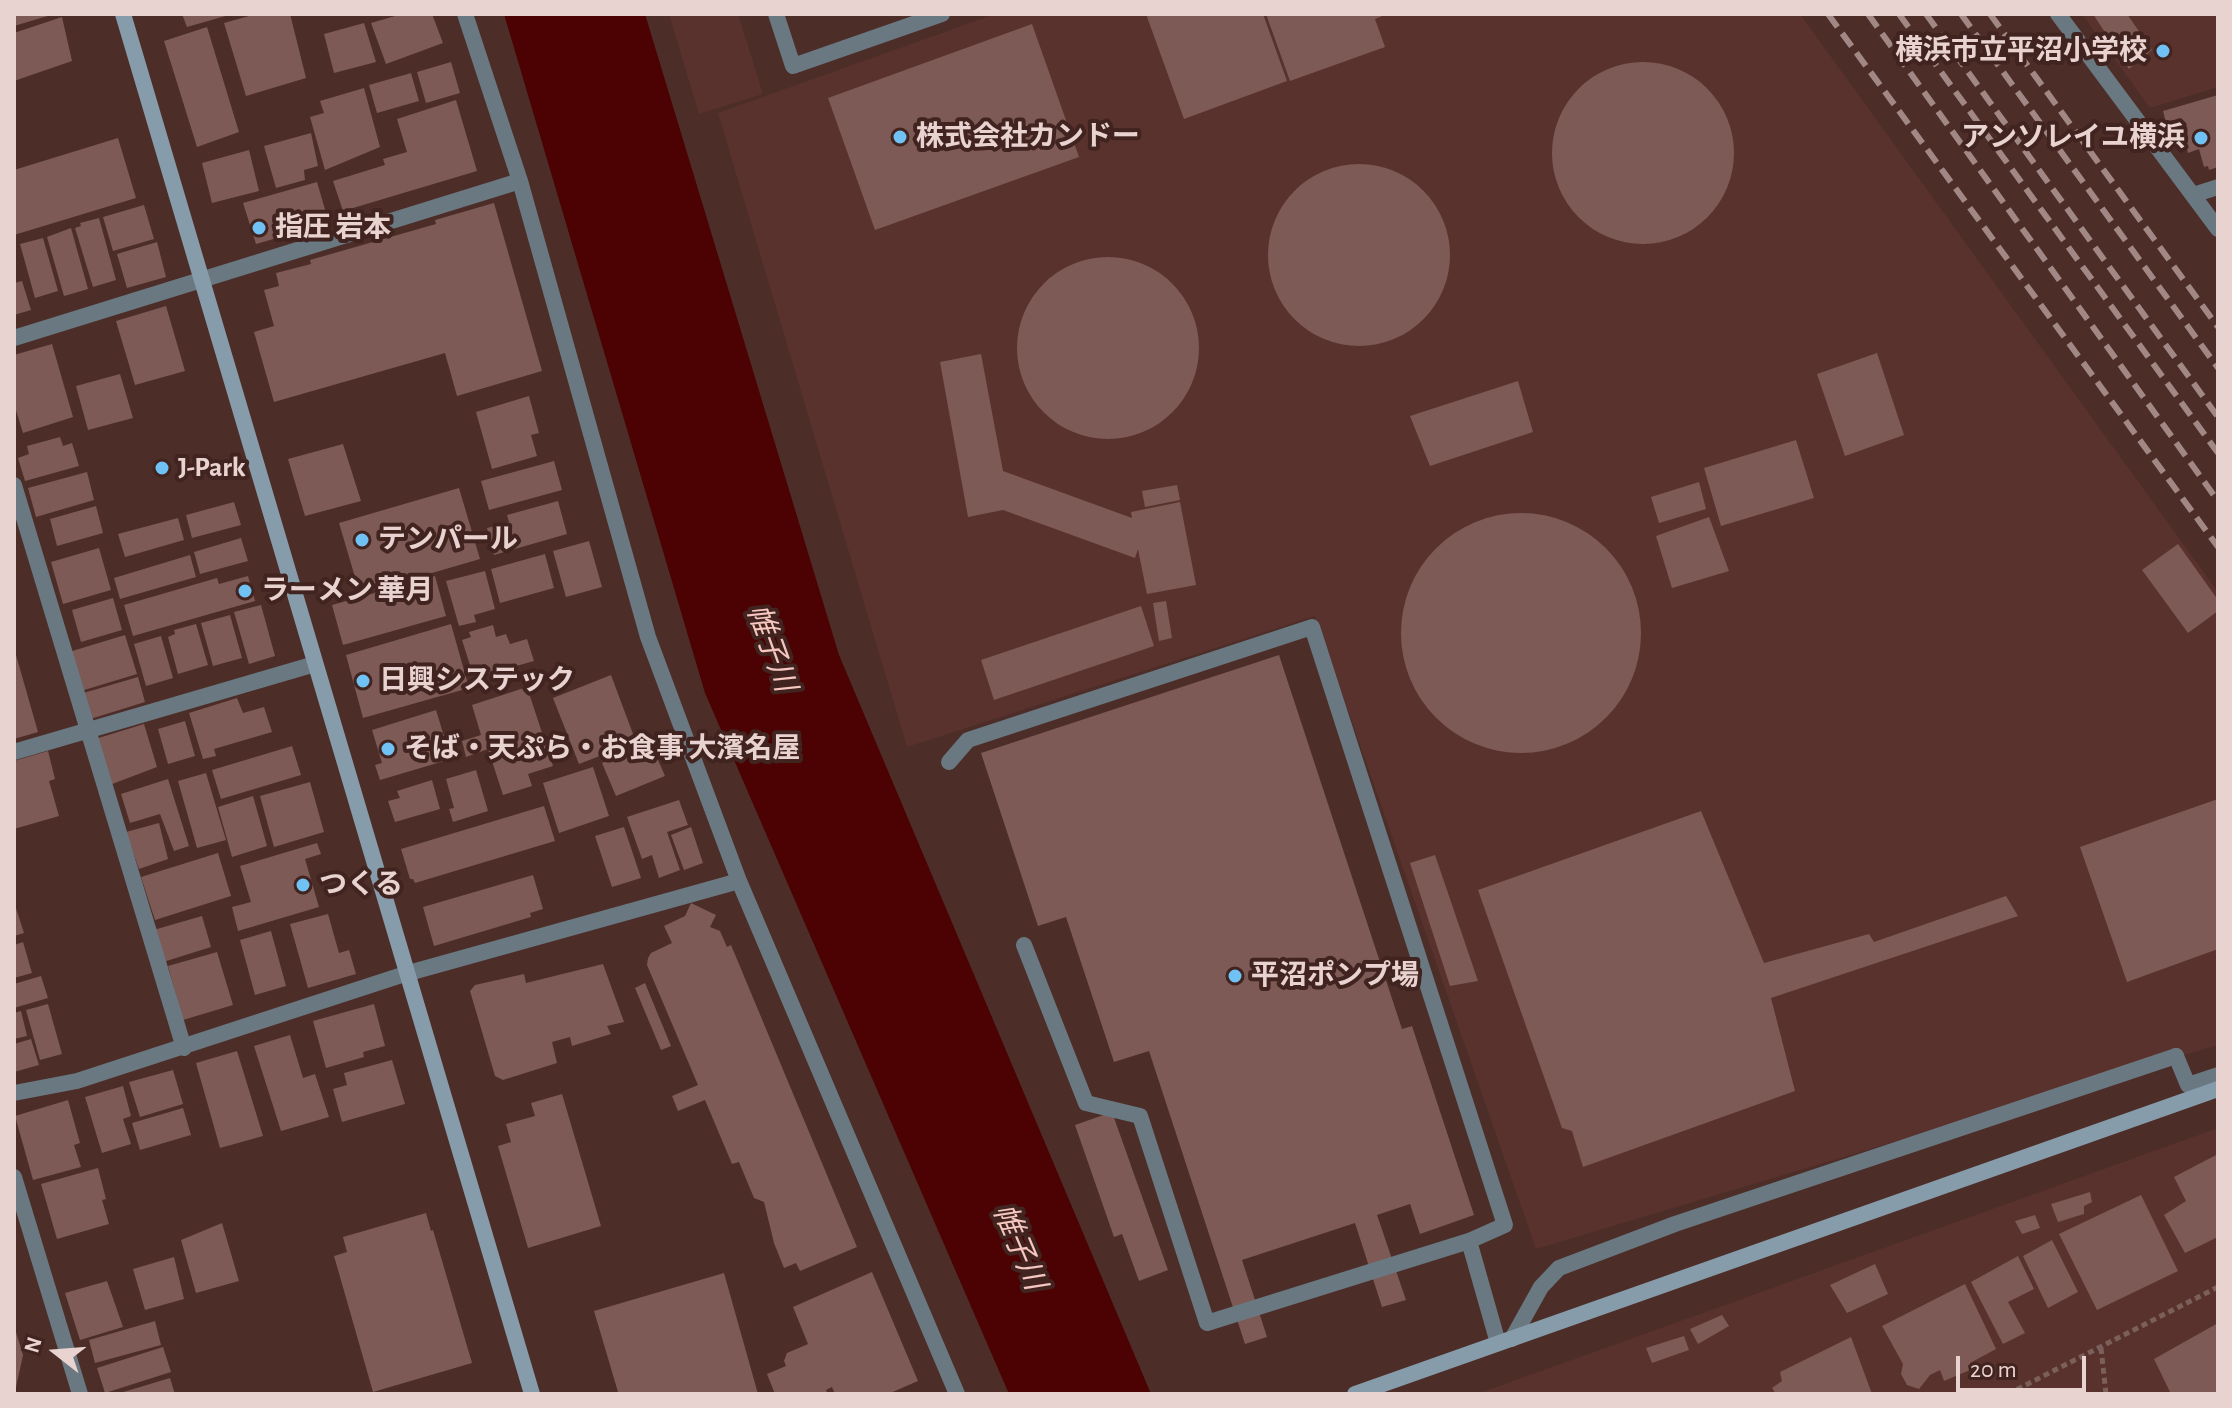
<!DOCTYPE html>
<html>
<head>
<meta charset="utf-8">
<style>
  body { margin:0 }
  #map { position:relative; width:2232px; height:1408px; overflow:hidden; background:#4c2d28; font-family:"Alegreya Sans",sans-serif }
  canvas { display:block }
  .frame { position:absolute; inset:0; border:16px solid #e8d3d0; pointer-events:none }
  .north { position:absolute; left:16px; top:1312px; width:80px; height:80px; -webkit-text-stroke:6px #41231f; paint-order:stroke; rotate:287deg; font-size:22px; font-weight:700; line-height:32px; text-align:center; color:#e8d3d0 }
  .north::after { content:''; display:block; margin:auto; width:28px; height:36px; background:#e8d3d0; clip-path:polygon(50% 0,100% 100%,50% 72%,0 100%) }
  .scale { position:absolute; left:1956px; top:1356px; width:130px; height:36px; box-sizing:border-box; border:4px solid #e8d3d0; border-top:0; padding-left:10px; font-size:24px; line-height:28px; white-space:nowrap; color:#e8d3d0; -webkit-text-stroke:6px #41231f; paint-order:stroke }
</style>
</head>
<body>
<div id="map">
<canvas width="2232" height="1408"></canvas>
<div class="frame"></div>
<div class="north">N</div>
<div class="scale">20 m</div>
</div>
<script>
const ctx = document.querySelector('canvas').getContext('2d');
ctx.lineJoin = 'round';
function paint(path, color) { ctx.fillStyle = color; ctx.fill(path, 'evenodd'); }
function strokePath(path, color, width, dash) { ctx.strokeStyle = color; ctx.lineWidth = width; ctx.lineCap = dash ? 'butt' : 'round'; ctx.setLineDash(dash || []); ctx.stroke(path); }
function label(font, color, halo, rows, align = 'center') {
  ctx.font = font + ' "Alegreya Sans","Noto Sans JP",sans-serif'; ctx.lineWidth = 8; ctx.setLineDash([]); ctx.textBaseline = 'middle'; ctx.strokeStyle = halo; ctx.fillStyle = color; for (const [text, x, y, turn = 0] of rows) {
    ctx.save(); ctx.translate(x, y); ctx.rotate((+turn || 0) * Math.PI / 180); ctx.textAlign = isNaN(turn) ? turn : align; if (halo) ctx.strokeText(text, 0, 0); ctx.fillText(text, 0, 0); ctx.restore();
  }
}
paint(new Path2D(`
  M669,14h69l25,80 -64,20z
  M995,14h805l418,578v453l-682,204 -221,-633 -408,131 -189,-634z
  M2082,14h136v73l-68,21z
  M2218,1128v266h-741z`), '#59322d');
paint(new Path2D(`
  M504,14h141l194,641 312,739h-142l-304,-701z`), '#4c0102');
paint(new Path2D(`
  M14,14h37v1l-37,11z
  M182,14h46l1,1 -42,12z
  M256,14h34l16,64 -60,18 -22,-73z
  M402,14h30l11,29 -57,21 -15,-41z
  M1146,14h117l24,67 -103,38z
  M1266,14h121l-12,5 10,28 -95,34z
  M2093,14h34l25,36 -23,19z
  M62,17l10,44 -58,20v-48z
  M364,23l12,39 -42,11 -10,-39z
  M1032,24l47,133 -204,73 -47,-132z
  M207,27l32,105 -42,15 -33,-106z
  M1552 153a91 91 0 1 1 182 0a91 91 0 1 1-182 0Z
  M451,62l9,31 -34,10 -9,-31z
  M411,73l8,28 -42,12 -8,-28z
  M364,88l16,59 -55,23 -15,-53 14,-4 -4,-12z
  M2218,95v72l-9,3 -1,-4 -4,1 -5,-18 -11,4 -9,-31 -12,4 -4,-15z
  M456,100l21,71 -134,40 -10,-30 52,-16 -2,-6 24,-7 -10,-33z
  M311,133l7,33 -14,4 1,10 -29,8 -12,-42z
  M118,138l18,60 -122,37v-65z
  M249,150l10,41 -47,12 -10,-40z
  M1268 255a91 91 0 1 1 182 0a91 91 0 1 1-182 0Z
  M317,182l12,41 -73,21 -13,-41z
  M494,203l48,168 -85,25 -12,-43 -171,49 -20,-70 20,-6 -10,-36 15,-4 -3,-13 35,-9 -1,-4 126,-36 -1,-4z
  M144,205l10,34 -41,12 -10,-34z
  M99,218l17,62 -23,7 -18,-59 6,-2 -1,-3z
  M71,228l17,61 -24,7 -17,-59z
  M43,238l15,53 -23,7 -15,-54z
  M157,242l9,35 -39,11 -10,-34z
  M1017 348a91 91 0 1 1 182 0a91 91 0 1 1-182 0Z
  M22,281l9,29 -17,5v-32z
  M166,306l19,65 -50,14 -19,-64z
  M52,344l21,73 -50,16 -9,-29v-49z
  M1877,353l27,82 -59,21 -28,-82z
  M981,354l22,117 129,47 -1,-6 49,-10 16,83 -49,9 -9,-45 -3,9 -132,-48 -35,7 -28,-155z
  M120,374l13,44 -45,12 -12,-44z
  M1518,381l15,51 -103,34 -20,-50z
  M529,396l10,37 -8,2 6,21 -45,13 -16,-57z
  M60,437l3,9 9,-3 7,23 -54,15 -7,-23 11,-4 -2,-8z
  M1796,440l18,58 -93,28 -17,-58z
  M343,444l18,57 -56,15 -17,-57z
  M554,461l8,29 -73,20 -8,-29z
  M87,472l7,28 -58,17 -8,-29z
  M1699,482l7,27 -47,14 -8,-26z
  M1177,485l3,15 -35,7 -3,-16z
  M459,488l21,71 -120,35 -21,-71z
  M558,501l9,33 -73,21 -7,-27 22,-6 -2,-7z
  M234,502l7,23 -49,13 -6,-23z
  M96,506l7,27 -46,13 -7,-27z
  M1401 633a120 120 0 1 1 240 0a120 120 0 1 1-240 0Z
  M1709,517l20,54 -57,17 -16,-52z
  M178,518l6,22 -59,17 -7,-23z
  M241,538l7,23 -48,13 -6,-22z
  M589,541l13,46 -36,10 -13,-46z
  M2178,544l40,56v11l-30,22 -46,-63z
  M99,548l12,42 -48,14 -12,-42z
  M545,554l9,34 -54,15 -9,-34z
  M190,555l6,22 -76,22 -6,-21z
  M485,571l10,38 -21,6 2,7 -17,4 -13,-45z
  M248,576l7,25 -122,35 -9,-31 93,-27 2,6z
  M435,576l11,40 -103,29 -11,-40z
  M113,598l9,32 -41,12 -9,-32z
  M1166,601l6,37 -13,3 -6,-38z
  M261,605l14,51 -26,8 -15,-52z
  M1141,606l13,40 -160,54 -13,-40z
  M230,615l12,43 -29,8 -12,-43z
  M196,624l12,41 -30,9 -10,-37 7,-3 -1,-4z
  M451,624l18,64 -106,30 -17,-63z
  M493,625l3,12 10,-3 4,10 17,-5 7,22 -60,17 -12,-38 9,-3 -2,-5z
  M125,635l12,39 -56,17 -12,-39z
  M161,636l12,42 -27,8 -12,-42z
  M14,648l24,84 -24,7z
  M1279,655l123,374 10,-3 62,189 -54,19 -10,-30 -33,11 29,85 -24,7 -27,-84 -113,37 25,77 -22,7 -96,-293 -35,11 -48,-145 -28,9 -57,-173z
  M611,675l25,67 -57,22 -26,-66z
  M138,677l7,25 -58,18 -7,-26z
  M527,687l26,79 -25,8 4,12 -29,9 -15,-46 -22,8 -4,-16 19,-6 -9,-30z
  M237,698l6,15 21,-6 8,25 -58,17 2,7 -13,3 -14,-46z
  M436,710l15,49 -71,21 -5,-15 7,-2 -10,-33z
  M185,721l10,35 -27,8 -10,-35z
  M144,724l13,43 -50,19 -15,-46z
  M651,744l14,32 -49,20 -14,-33z
  M292,746l9,29 -80,24 -9,-29z
  M48,751l7,28 -6,2 10,35 -45,13v-68z
  M593,767l16,49 -50,17 -16,-50z
  M476,770l12,41 -35,11 -4,-13 5,-1 -8,-29z
  M206,773l20,67 -29,8 -19,-67z
  M168,779l21,67 -15,5 -14,-37 -30,9 -9,-29z
  M432,780l8,29 -45,13 -7,-21 12,-3 -3,-7z
  M310,782l14,50 -50,15 -14,-51z
  M253,796l14,50 -35,11 -14,-50z
  M2218,799v150l-91,33 -47,-135z
  M679,800l9,25 -21,7 13,38 -21,8 -7,-23 -10,4 -15,-42z
  M544,806l11,35 -140,42 -2,-4h-3l-9,-30z
  M1701,811l63,152 105,-29 5,8 132,-46 12,20 -247,82 24,93 -212,76 -11,-36 -10,-3 -84,-238z
  M159,823l9,36 -29,10 -13,-37z
  M624,827l17,51 -29,9 -17,-51z
  M691,827l12,36 -19,7 -13,-35z
  M317,843l4,11 -16,5 14,48 -81,24 -6,-24 19,-5 -11,-36z
  M218,853l13,43 -76,24 -14,-43z
  M1435,855l43,126 -28,5 -40,-123z
  M533,875l10,34 -13,4 1,4 -97,29 -11,-39z
  M14,902l10,31 -10,3z
  M691,903l25,12 -6,12 10,4 7,16 4,-2 126,302 -57,24 -4,-8 -12,5 -10,-25 -10,-41 -10,-4 -15,-36 -7,2 -27,-64 -27,11 -6,-15 26,-11 -51,-120 1,-7 3,-5 21,-10 -8,-17 21,-10z
  M328,914l11,39 10,-3 7,24 -48,14 -18,-64z
  M202,916l9,31 -51,16 -10,-32z
  M271,931l15,55 -31,9 -15,-55z
  M23,942l9,31 -18,5v-33z
  M217,952l16,53 -50,15 -15,-54z
  M603,964l21,58 -17,4 4,8 -39,12 -2,-9 -18,5 5,21 -54,17 -8,-4 -25,-85 5,-6 49,-11 2,9z
  M41,976l7,22 -34,10v-24z
  M645,983l26,63 -10,4 -26,-62z
  M48,1004l14,50 -22,6 -14,-50z
  M374,1004l11,42 -22,6 1,5 -38,11 -13,-47z
  M21,1011l6,25 -13,3v-26z
  M290,1035l13,43 12,-4 14,43 -48,14 -27,-85z
  M31,1039l8,26 -25,7v-28z
  M237,1051l26,85 -43,12 -24,-85z
  M392,1060l13,44 -63,18 -9,-33 14,-4 -3,-12z
  M173,1070l10,34 -43,13 -11,-35z
  M123,1086l8,30 -8,3 8,25 -29,9 -17,-56z
  M562,1094l39,132 -73,22 -30,-102 13,-4 -5,-18 29,-8 -4,-13z
  M68,1100l12,43 -6,2 7,22 -48,13 -18,-64z
  M183,1108l8,27 -51,15 -8,-27z
  M1112,1112l56,158 -29,11 -17,-47 -8,3 -39,-112z
  M2218,1154v83l-33,16 -21,-38 22,-14 -12,-24z
  M98,1168l8,31 -4,1 7,24 -52,15 -16,-55z
  M2090,1192l2,10 -8,4v8l-26,8 -7,-18z
  M2141,1195l37,76 -81,39 -38,-76z
  M426,1213l5,18 2,-1 39,133 -99,29 -39,-136 13,-4 -4,-15z
  M2035,1215l5,13 -18,6 -7,-13z
  M222,1223l17,58 -43,12 -15,-53z
  M2052,1240l26,52 -30,16 -25,-52z
  M2018,1256l16,33 -26,13 17,31 -22,11 -32,-62z
  M174,1257l10,42 -39,11 -12,-41z
  M1875,1264l13,30 -41,19 -17,-28z
  M872,1272l46,109 -30,13h-53l-3,-7 -6,3 2,4h-53l-8,-20 19,-8 -2,-5 3,-8 21,-9 -15,-37z
  M724,1273l34,121 -140,-2 -24,-81z
  M107,1281l16,46 -43,13 -15,-47z
  M1965,1284l31,65 -26,14v7l-26,11 -4,-11 -10,5 -11,14 -12,-4 -6,-11 2,-10 -21,-38z
  M1722,1315l7,11 -31,18 -8,-15z
  M155,1321l6,24 -66,18 -6,-23z
  M2218,1323v71h-47l-17,-35z
  M15,1329l8,26 -8,37h-1z
  M1684,1336l5,14 -37,13 -6,-15z
  M1851,1337l21,57h-96l-4,-6 10,-7 -2,-9z
  M163,1347l8,25 -66,21 -8,-25z
  M170,1378l5,16h-55v-1z`), '#7d5a55');
strokePath(new Path2D(`
  M2101,1348l5,46
  M2008,1394l210,-107`), '#7b5f5a', 5, [6, 4]);
strokePath(new Path2D(`
  M949,762l19,-22 344,-113 193,598 -36,16 -262,82 -67,-207 -54,-13 -62,-158
  M2176,1056l12,29 30,-10
  M1469,1241l29,102`), '#6a7881', 16);
strokePath(new Path2D(`
  M465,14l55,167 128,456 91,244 218,513
  M776,14l17,52 149,-52
  M2058,14l160,215
  M2193,195l25,-8
  M14,338l506,-157
  M14,485l170,563
  M14,752l301,-88
  M14,1093l63,-12 328,-107 334,-93
  M14,1177l66,217
  M1512,1339l29,-52 18,-19 116,-44 501,-168`), '#6a7881', 16);
strokePath(new Path2D(`
  M123,14l409,1380
  M1355,1394l863,-305`), '#869caa', 16);
strokePath(new Path2D(`
  M1828,14l390,533
  M1868,14l350,487
  M1899,14l319,439
  M1926,14l292,403
  M1961,14l257,354
  M1990,14l228,313`), '#a28885', 6, [16, 8]);
for (const [x, y, r, color] of [
  [2163,51,8,"#70c1f4"],
  [900,137,8,"#70c1f4"],
  [2201,138,8,"#70c1f4"],
  [259,228,8,"#70c1f4"],
  [162,468,8,"#70c1f4"],
  [362,540,8,"#70c1f4"],
  [245,591,8,"#70c1f4"],
  [363,681,8,"#70c1f4"],
  [388,749,8,"#70c1f4"],
  [303,885,8,"#70c1f4"],
  [1235,976,8,"#70c1f4"]
]) { const dot = new Path2D(); dot.arc(x, y, r, 0, 2 * Math.PI); ctx.fillStyle = color; ctx.fill(dot); strokePath(dot, '#41231f', 3); }
label('bold 28px', '#e8d3d0', '#41231f', [
  ["横浜市立平沼小学校",2147,51,"right"],
  ["株式会社カンドー",916,137],
  ["アンソレイユ横浜",2185,138,"right"],
  ["指圧 岩本",275,228],
  ["J-Park",178,468],
  ["テンパール",378,540],
  ["ラーメン 華月",261,591],
  ["日興システック",379,681],
  ["そば・天ぷら・お食事 大濱名屋",404,749],
  ["つくる",319,885],
  ["平沼ポンプ場",1251,976]
], 'left');
label('italic 30px', '#f6c7c0', '#41231f', [
  ["帷子川",771,648,70],
  ["帷子川",1019,1247,67]
]);
</script>
</body>
</html>
